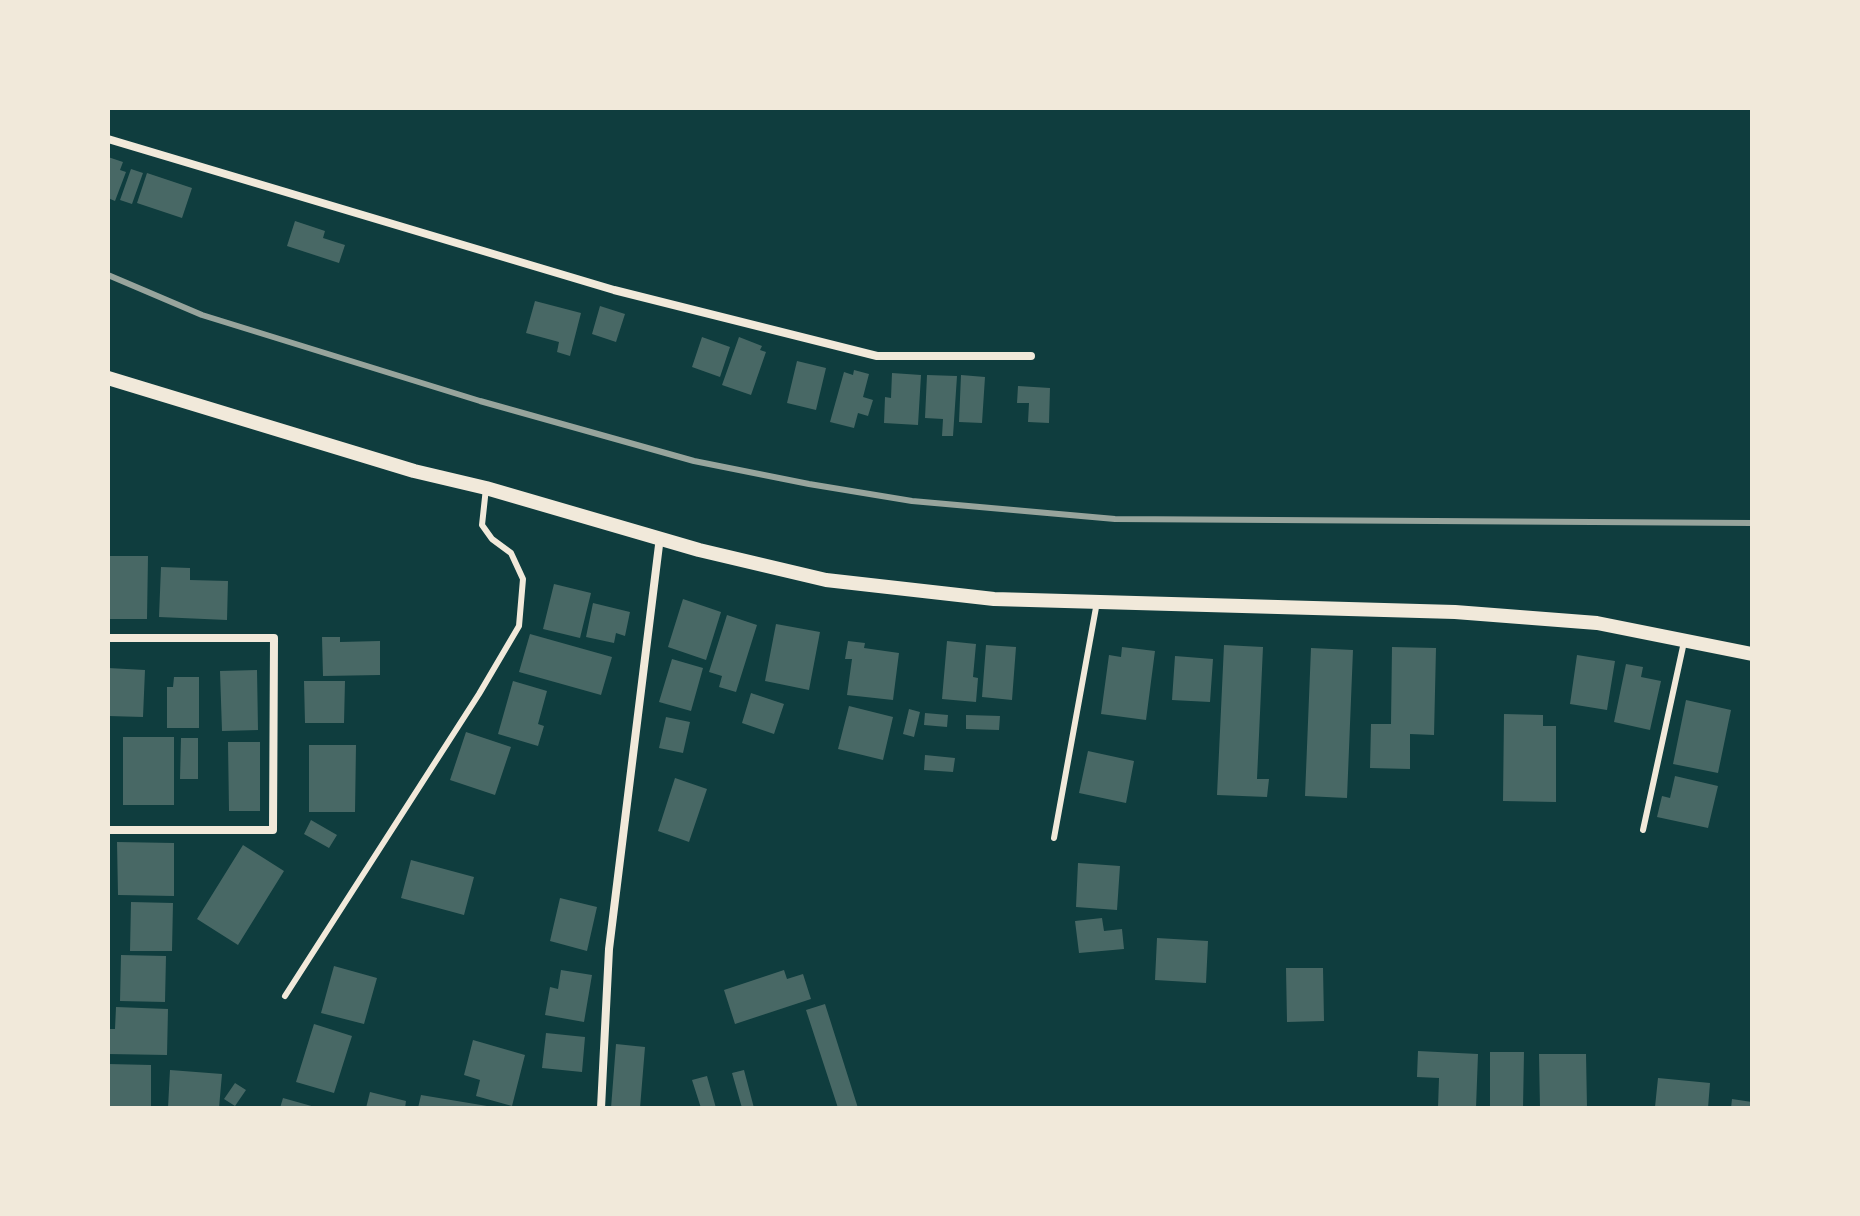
<!DOCTYPE html>
<html>
<head>
<meta charset="utf-8">
<style>
  body { margin:0 }
  #map { position:relative; width:1860px; height:1216px; overflow:hidden; background:#0f3d3e; font-family:"IBM Plex Sans",sans-serif }
  canvas { display:block }
  .frame { position:absolute; inset:0; border:110px solid #f1e9da; pointer-events:none }
</style>
</head>
<body>
<div id="map">
<canvas width="1860" height="1216"></canvas>
<div class="frame"></div>
</div>
<script>
const ctx = document.querySelector('canvas').getContext('2d');
ctx.lineJoin = 'round';
function paint(path, color) { ctx.fillStyle = color; ctx.fill(path, 'evenodd'); }
function strokePath(path, color, width, dash) { ctx.strokeStyle = color; ctx.lineWidth = width; ctx.lineCap = dash ? 'butt' : 'round'; ctx.setLineDash(dash || []); ctx.stroke(path); }
paint(new Path2D(`
  M108,157l15,5 -3,8 6,2 -11,29 -7,-3z
  M131,169l12,4 -11,31 -12,-4z
  M147,173l45,15 -10,30 -45,-15z
  M295,221l30,10 -2,7 22,7 -6,18 -52,-17z
  M535,301l46,12 -11,43 -13,-4 2,-10 -33,-9z
  M600,306l25,8 -9,28 -24,-8z
  M702,337l28,10 -10,30 -28,-10z
  M739,337l23,9 -2,4 6,2 -15,43 -29,-10z
  M797,361l29,7 -10,42 -29,-7z
  M854,370l15,4 -6,23 10,3 -5,16 -10,-3 -4,15 -24,-6 14,-50 9,3z
  M892,373l29,2 -3,50 -34,-2 1,-26 6,1z
  M927,375l30,1 -4,60h-11l1,-17 -18,-1z
  M961,375l24,2 -3,46 -23,-1z
  M1018,386l32,2 -1,35 -21,-1 1,-19h-12z
  M108,556h40l-1,63h-39z
  M161,567l29,1v12l38,1 -1,39 -68,-3z
  M554,584l37,9 -11,45 -37,-9z
  M683,599l38,13 -15,48 -38,-13z
  M593,603l37,9 -5,24 -9,-3 -2,10 -28,-6z
  M727,615l30,10 -21,67 -17,-5 3,-11 -13,-4z
  M776,624l44,8 -11,58 -44,-9z
  M530,634l82,23 -11,38 -82,-23z
  M322,637h18v5l40,-1v34l-57,1z
  M848,641l17,2 -1,5 35,5 -6,47 -46,-5 5,-36h-7z
  M947,641l29,3 -3,33 5,1 -2,24 -34,-3z
  M986,645l30,2 -4,53 -30,-3z
  M1224,645l39,2 -6,132h12l-2,18 -50,-2z
  M1122,647l33,4 -9,69 -45,-6 8,-59 12,2z
  M1392,647l44,1 -2,87 -24,-1v35l-40,-1 1,-44h20z
  M1311,648l42,2 -6,148 -42,-2z
  M1577,655l38,6 -8,49 -37,-6z
  M1175,656l38,3 -3,43 -38,-2z
  M672,659l31,9 -12,43 -32,-9z
  M1626,664l17,3 -2,10 20,4 -11,49 -36,-8z
  M108,668l37,2 -2,47 -35,-1z
  M257,670l1,60 -36,1 -2,-60z
  M174,677h25v51h-32v-41h6z
  M304,681h41l-1,42h-39z
  M513,681l34,10 -9,33 6,2 -6,20 -40,-12z
  M751,693l33,11 -10,30 -32,-11z
  M1686,700l45,10 -13,63 -45,-9z
  M849,706l44,11 -10,43 -45,-11z
  M909,709l11,3 -6,25 -11,-3z
  M925,713l23,2 -1,12 -23,-2z
  M1504,714l39,1v11h13v76l-53,-1z
  M966,715l34,1 -1,14 -33,-1z
  M666,717l24,5 -7,31 -24,-5z
  M466,732l45,15 -16,48 -45,-15z
  M123,737h51v68h-51z
  M181,738h17v41h-18z
  M228,742h32v69h-31z
  M309,745h47l-1,67h-46z
  M1088,751l46,10 -8,42 -47,-10z
  M925,755l30,3 -2,14 -29,-2z
  M1675,776l43,10 -10,42 -51,-11 5,-21 8,2z
  M675,778l32,11 -18,53 -31,-11z
  M311,820l26,15 -8,13 -25,-14z
  M117,842l57,1v53l-56,-1z
  M243,845l41,26 -46,74 -41,-26z
  M411,860l63,17 -10,38 -63,-17z
  M1078,863l42,3 -3,44 -41,-3z
  M560,898l37,9 -10,44 -37,-10z
  M131,902l42,1 -1,48h-42z
  M1102,918l2,13 18,-2 2,20 -45,4 -4,-32z
  M1157,938l51,3 -2,42 -51,-3z
  M121,955l45,1 -1,46 -45,-1z
  M334,966l43,12 -13,46 -43,-11z
  M1286,968h37l1,53 -37,1z
  M561,970l31,5 -8,47 -39,-7 5,-28 8,2z
  M784,970l3,9 16,-5 8,25 -76,25 -11,-34z
  M825,1004l33,104h-20l-32,-98z
  M116,1007l52,2 -1,46 -59,-1v-25h7z
  M314,1024l38,12 -18,57 -38,-11z
  M546,1033l39,4 -3,35 -40,-4z
  M473,1040l52,15 -13,51 -36,-10 4,-16 -16,-5z
  M616,1044l29,3 -5,61h-29z
  M1418,1051l60,3 -2,54h-38l1,-30 -22,-1z
  M1490,1052h34l-1,56h-33z
  M1539,1054h47l1,54h-47z
  M108,1064l43,1v43h-43z
  M170,1070l52,4 -3,34h-51z
  M744,1070l10,38h-12l-10,-35z
  M707,1076l9,32h-15l-9,-28z
  M1658,1078l52,5 -2,25 -53,-1z
  M235,1083l11,7 -11,16 -11,-7z
  M370,1092l36,9 -1,7h-39z
  M421,1095l66,11v2h-69z
  M283,1098l32,9v1h-35z
  M1732,1099l20,3v6h-21z`), '#486865');
strokePath(new Path2D(`
  M1643,830l41,-188
  M1054,838l43,-236
  M285,996l194,-302 40,-68 4,-47 -12,-26 -19,-14 -10,-14 4,-37`), '#f1e9da', 6);
strokePath(new Path2D(`
  M108,139l506,151 263,66h154
  M108,638h166l-1,192h-165
  M601,1108l8,-159 51,-412`), '#f1e9da', 8);
strokePath(new Path2D(`
  M108,378l306,93 72,17 213,62 127,30 168,19 461,13 142,11 155,31`), '#f1e9da', 14);
strokePath(new Path2D(`
  M108,275l94,40 278,86 214,60 115,23 103,17 203,18 637,4`), '#97a49c', 6);
</script>
</body>
</html>
